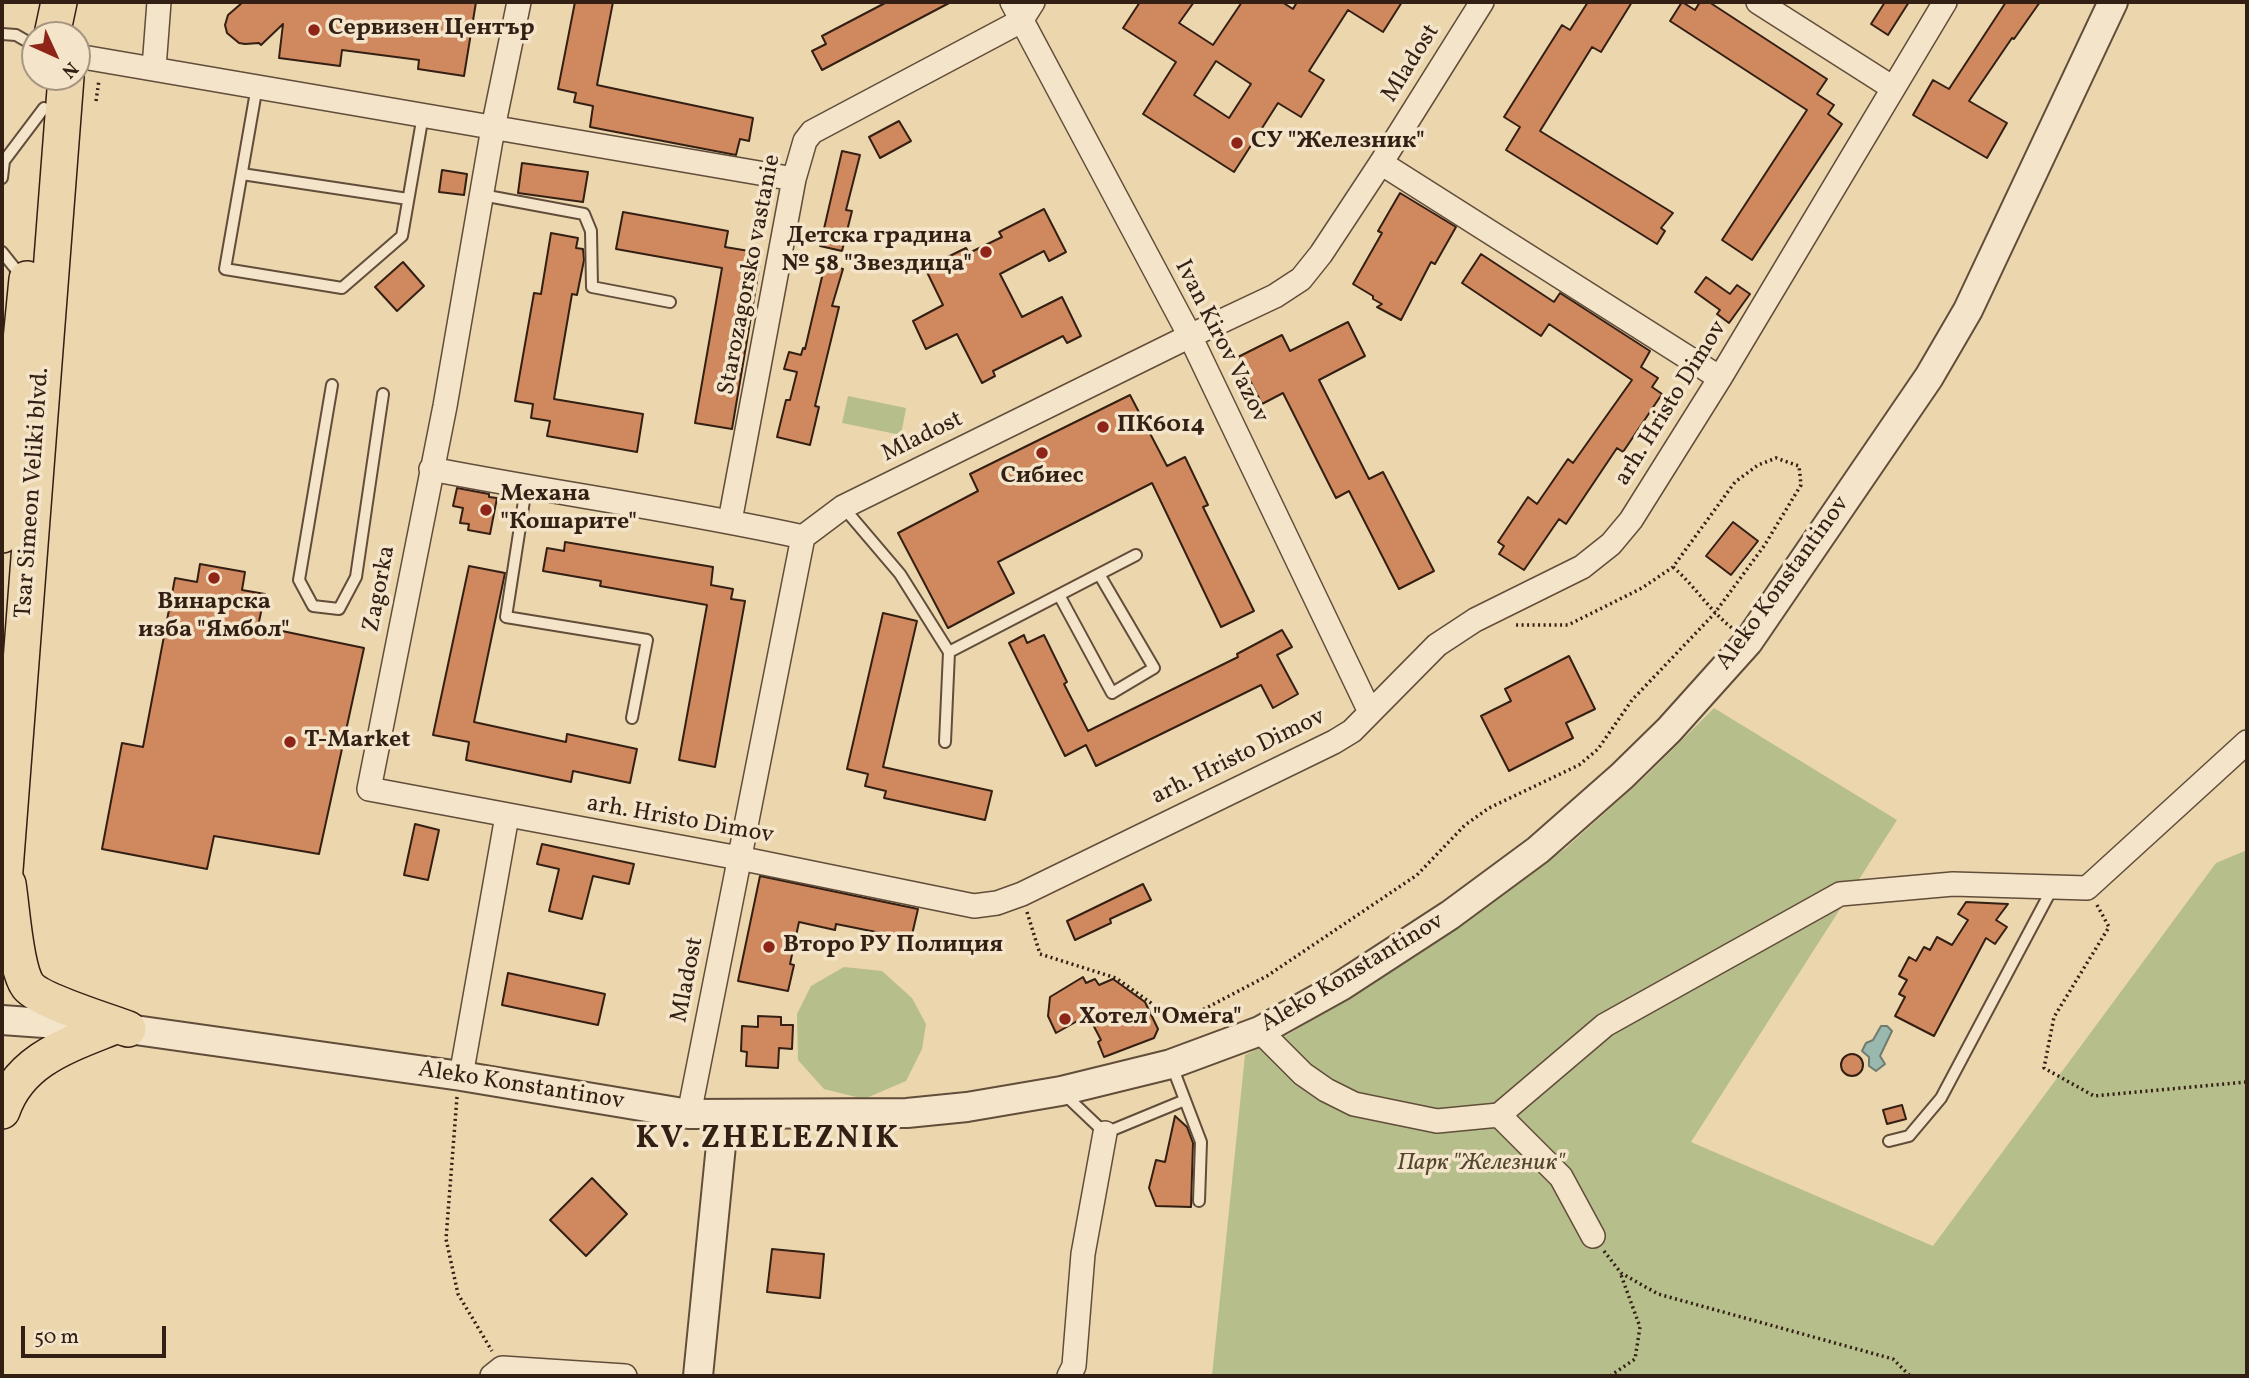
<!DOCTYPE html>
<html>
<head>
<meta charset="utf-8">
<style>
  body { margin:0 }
  #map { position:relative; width:2249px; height:1378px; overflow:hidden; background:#ecd6ad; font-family:Vollkorn,serif }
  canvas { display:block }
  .frame { position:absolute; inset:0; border:4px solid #331f13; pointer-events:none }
  .north { position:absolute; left:21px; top:21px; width:70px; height:70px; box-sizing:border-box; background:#f3e4ca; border:2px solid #a69581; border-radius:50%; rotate:135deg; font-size:19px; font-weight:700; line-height:28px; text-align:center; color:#331f13 }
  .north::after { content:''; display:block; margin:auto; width:24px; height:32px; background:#8f2418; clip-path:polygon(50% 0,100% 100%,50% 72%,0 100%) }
  .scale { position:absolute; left:21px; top:1326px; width:145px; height:32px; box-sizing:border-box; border:4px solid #331f13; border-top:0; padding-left:9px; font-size:21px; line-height:24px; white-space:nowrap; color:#331f13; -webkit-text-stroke:5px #f3e4ca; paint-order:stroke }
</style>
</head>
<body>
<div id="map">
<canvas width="2249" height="1378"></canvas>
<div class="frame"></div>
<div class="north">N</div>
<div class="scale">50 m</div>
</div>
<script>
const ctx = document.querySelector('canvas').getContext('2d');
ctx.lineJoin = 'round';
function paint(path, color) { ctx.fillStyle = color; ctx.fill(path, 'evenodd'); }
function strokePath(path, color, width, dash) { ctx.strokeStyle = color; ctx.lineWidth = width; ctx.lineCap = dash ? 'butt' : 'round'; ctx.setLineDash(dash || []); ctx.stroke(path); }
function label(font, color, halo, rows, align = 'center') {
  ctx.font = font + ' Vollkorn,serif'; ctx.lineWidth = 7; ctx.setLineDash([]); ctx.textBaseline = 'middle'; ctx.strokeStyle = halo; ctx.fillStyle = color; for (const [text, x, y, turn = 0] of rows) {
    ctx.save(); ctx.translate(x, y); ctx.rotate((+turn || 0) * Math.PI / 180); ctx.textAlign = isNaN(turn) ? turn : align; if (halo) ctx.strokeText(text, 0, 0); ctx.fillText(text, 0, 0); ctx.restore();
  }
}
paint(new Path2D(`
  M848,396l58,12 -5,27 -59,-12z
  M1714,708l183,112 -206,322 242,104 283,-383 31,-13v526h-1035l33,-321 44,-21 126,-77 151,-109 82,-74z
  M844,967l38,4 30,27 14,26 -4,25 -16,32 -42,18 -40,-10 -26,-29 -1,-46 14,-28z`), '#b6be8b');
const water = new Path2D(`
  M1881,1026h6l5,5 -12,25 5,8 -9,7 -7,-5v-9l-7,-6 4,-8 7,-3z`);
paint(water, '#99b9ae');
strokePath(water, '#707b70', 2);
const building = new Path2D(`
  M243,2h233l-12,74 -46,-7 1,-9 -77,-10 -2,16 -61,-8 4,-34 -22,21 -2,-2 -14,1 -6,-1 -12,-10 -2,-8 3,-10z
  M575,2h38l-16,83 156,33 -4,23 -9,-2 -4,16 -146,-28 3,-21 -19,-4 2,-9 -18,-4z
  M887,2h64l-129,68 -10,-19 14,-7 -4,-8z
  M1140,2h54l-15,21 34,22 29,-43h40l11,7 4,-7h105l-19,30 -35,-22 -39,61 15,9 -23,37 -23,-14 -44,69 -91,-58 33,-52 -53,-34zM1216,61l35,23 -22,34 -35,-23z
  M1588,2h44l-31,50 -9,-5 -52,84 133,82 -12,15 4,3 -8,13 -151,-94 14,-23 -16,-10 58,-92 8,5z
  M1682,2l13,8 5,-8h9l118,77 -10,15 17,11 -6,9 14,10 -90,136 -30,-20 85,-130 -137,-89z
  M1885,2h24l-21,33 -17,-11z
  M2006,2h34l-26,37 -2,-1 -43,63 38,22 -20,35 -74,-43 20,-35 16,9z
  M899,121l12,20 -31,17 -11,-21z
  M842,151l18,4 -14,55 6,1 -10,40 -22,-5z
  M522,163l66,9 -5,30 -65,-9z
  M442,170l25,4 -3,21 -25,-3z
  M1400,193l56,34 -21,37 -4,-2 -30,58 -24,-13 5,-3 -9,-5v-3l-20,-12 29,-51 -4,-2z
  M1044,209l22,43 -17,9 -5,-10 -44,23 22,43 40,-20 19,39 -14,7 -4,-7 -70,35 2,5 -13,7 -25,-49 -31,15 -13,-28 30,-16 -18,-37 41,-20 3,5 33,-16 -3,-5z
  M623,212l105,19 -3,16 24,4 -2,10 13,2 -28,166 -37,-6 27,-155 -106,-19z
  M551,233l27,5 -2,10 7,1 1,11 -7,35 -5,-1 -18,105 89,15 -6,38 -90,-16 3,-15 -19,-3 2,-14 -18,-3 19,-108 7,1z
  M1481,254l73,48 6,-9 90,58 -9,16 17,11 -6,9 10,7 -39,58 -6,-4 -51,76 -7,-5 -35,51 -25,-16 5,-8 -6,-4 30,-45 9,7 31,-45 5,4 59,-83 -83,-56 -8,12 -79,-53z
  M403,262l21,24 -27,25 -22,-24z
  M825,264l18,5 -11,37 7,1 -24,99 4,1 -9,38 -33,-8 9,-37h4l7,-28 -13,-3 5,-17 12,3 2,-7 2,1z
  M1706,277l24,17 7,-9 13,9 -21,29 -12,-9 3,-4 -25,-18z
  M1348,322l17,34 -46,24 50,99 14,-7 51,99 -35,18 -50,-98 -13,7 -53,-105 -21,11 -24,-47 44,-22 8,16z
  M1130,395l37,71 18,-9 23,48 -5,2 51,104 -33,16 -69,-144 -154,79 16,31 -66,35 -50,-95 80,-42 -8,-17z
  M457,488l32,6v3l8,1 -7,36 -22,-4 1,-6 -9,-1 3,-15 -10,-2z
  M1733,522l25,19 -27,34 -25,-19z
  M565,542l148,25 -2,18 22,4 -2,10 14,2 -30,166 -36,-7 28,-155 -107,-19 1,-5 -58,-10 4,-23 17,3z
  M200,564l45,8 -3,18 23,4 -7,32 106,22 -45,206 -105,-18 -7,33 -105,-20 20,-106 21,4 32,-169 22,4z
  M469,566l36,7 -31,149 92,20 1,-8 70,15 -7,34 -57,-12 -2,11 -105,-22 3,-18 -36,-7z
  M883,613l34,8 -34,146 109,24 -7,29 -101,-22 2,-7 -21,-5 3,-12 -21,-5z
  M1282,630l10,17 -15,8 21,39 -25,14 -12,-23 -165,81 -10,-21 -21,11 -56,-113 15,-8 3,8 17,-8 23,47 -3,2 24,47 150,-74 -1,-3z
  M1569,656l26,53 -29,14 7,15 -64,33 -28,-55 30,-15 -6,-12z
  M415,824l24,6 -11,50 -24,-5z
  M542,844l92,20 -5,20 -36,-8 -11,43 -33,-8 10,-42 -22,-5z
  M760,876l158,33 -7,30 -75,-15 -1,6 -36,-8 -9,42 4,1 -6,26 -50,-10z
  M1143,884l8,16 -41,19 1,4 -36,17 -8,-19z
  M1966,902l42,2 -12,16 11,7 -12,17 -9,-6 -52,98 -39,-20 10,-19 -6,-3 8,-14 -8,-4 10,-19 7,4 8,-14 6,3 7,-13 15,8 16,-25 -10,-6z
  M508,973l97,21 -7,31 -96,-20z
  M1083,977l3,6 9,-4 4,6 14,-6 32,23 13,27 -4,9 -50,19 -6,-15 3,-2 -13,-25 -32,18 -8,-17 2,-19z
  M758,1016l23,1v8h12l-1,24 -13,-1 -1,20 -32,-2 1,-14 -6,-1 1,-25 16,1z
  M1841 1065a11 11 0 1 1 22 0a11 11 0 1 1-22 0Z
  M1902,1105l4,14 -19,5 -4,-14z
  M1175,1116l12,11 6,16 -2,64 -35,-1 -7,-18 7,-28 9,2z
  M592,1178l35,36 -41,42 -36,-36z
  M772,1249l52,5 -4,44 -53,-6z`);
paint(building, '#d0895e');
strokePath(building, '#331f13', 2);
const service = new Path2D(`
  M2,34l14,1 19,11
  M257,86l-32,183 117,19 60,-52 21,-121
  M242,174l166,25
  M2,178l2,-17 40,-53
  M482,195l102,19 7,17 1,56 78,15
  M2,252l20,25
  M332,385l-33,195 14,26 26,3 17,-32 27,-183
  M526,488l-20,129 141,23 -15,78
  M843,507l57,67 49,78 187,-97
  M1059,595l53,98 42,-25 -55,-94
  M945,742l4,-90
  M1172,1066l29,76 -2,59
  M1063,1093l42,40 80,-33
  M1889,1141l20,-5 32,-38 112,-211`);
const minor = new Path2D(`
  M519,2l-26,126 -48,278 -76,383 370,69 235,48 23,-3 25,-9 312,-152 18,-11 85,-86 38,-25 107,-53 29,-23 20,-24 89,-142 225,-376
  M1012,2l178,334 180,376
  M1758,2l135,86
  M77,56l717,123
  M154,68l5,-66
  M1381,163l339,215
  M431,469c124,24 249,41 372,68
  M730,521l64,-342 11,-38 7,-9 209,-111 12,-19
  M1260,1031l43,43 23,16 28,14 83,17 62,-6 62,62 32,59
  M461,1076l46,-260
  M689,1114l114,-577 40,-30 347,-171 85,-40 26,-17 20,-25 60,-91 101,-161
  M1499,1115l106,-90 235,-131 113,-10 134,4 160,-146
  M492,1376l10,-8 123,8
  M1069,1376l5,-10 9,-112 22,-121`);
const tertiary = new Path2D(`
  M2,1020l126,9 333,47 228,38 218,-1 60,-6 94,-16 110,-27 89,-33 81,-45 109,-71 88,-65 84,-74 47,-46 79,-88 181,-265 39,-67 145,-308
  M698,1376l26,-261`);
const primary = new Path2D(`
  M52,35l7,-33
  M2,535l25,-256
  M8,884c4,24 7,84 20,102 12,15 79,35 100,43
  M2,909l64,-832
  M2,1111c17,-50 63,-65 108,-83`);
strokePath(service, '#614d3a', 14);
strokePath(minor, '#614d3a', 26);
strokePath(tertiary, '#614d3a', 32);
strokePath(primary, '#331f13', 38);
strokePath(new Path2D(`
  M96,101l3,-21
  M1673,567c22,19 36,43 59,61
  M2097,905l12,22 -55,90 -10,51 50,28 153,-14
  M1027,912l13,42 76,24 56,40 19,-2 76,-40 150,-101 48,-50 24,-17 90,-43 19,-16 34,-49 82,-86 50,-68 37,-61 -2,-19 -23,-8 -18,7 -23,17 -62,85 -31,21 -74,37h-54
  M457,1097l-11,142 12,55 34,57
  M1604,1251l17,22 37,21 235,65 17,17
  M1610,1376l25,-17 5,-32 -19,-52`), '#331f13', 3.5, [2, 3.5]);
strokePath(service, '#f3e4ca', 10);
strokePath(minor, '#f3e4ca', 23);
strokePath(tertiary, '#f3e4ca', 28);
strokePath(primary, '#ecd6ad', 35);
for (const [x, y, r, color] of [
  [314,30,7,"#8f2418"],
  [1237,143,7,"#8f2418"],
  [986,252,7,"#8f2418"],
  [1103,427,7,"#8f2418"],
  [1042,453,7,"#8f2418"],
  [486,510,7,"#8f2418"],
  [214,578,7,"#8f2418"],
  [290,742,7,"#8f2418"],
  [769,947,7,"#8f2418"],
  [1065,1019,7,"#8f2418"]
]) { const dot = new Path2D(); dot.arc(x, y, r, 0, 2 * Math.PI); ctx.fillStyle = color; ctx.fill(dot); strokePath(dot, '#f3e4ca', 2.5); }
label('bold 24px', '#331f13', '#f3e4ca', [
  ["Сервизен Център",328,30],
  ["СУ \"Железник\"",1251,143],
  ["Детска градина",972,238,"right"],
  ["№ 58 \"Звездица\"",972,266,"right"],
  ["ПК6014",1117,427],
  ["Сибиес",1042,478,"center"],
  ["Механа",500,496],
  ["\"Кошарите\"",500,524],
  ["Винарска",214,604,"center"],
  ["изба \"Ямбол\"",214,632,"center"],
  ["T-Market",304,742],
  ["Второ РУ Полиция",783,947],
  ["Хотел \"Омега\"",1079,1019]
], 'left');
label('24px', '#331f13', '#f3e4ca', [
  ["Mladost",1412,64,-58],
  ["Starozagorsko vastanie",751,275,-79],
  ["Ivan Kirov Vazov",1220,342,63],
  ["arh. Hristo Dimov",1672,404,-58],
  ["Mladost",923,438,-26],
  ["Tsar Simeon Veliki blvd.",34,493,-86],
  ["Aleko Konstantinov",1784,584,-54],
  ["Zagorka",381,589,-79],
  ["arh. Hristo Dimov",1239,758,-26],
  ["arh. Hristo Dimov",680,821,10],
  ["Aleko Konstantinov",1353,974,-31],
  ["Mladost",689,980,-79],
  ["Aleko Konstantinov",521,1087,9]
]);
label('italic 24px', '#544731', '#f3e4ca', [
  ["Парк \"Железник\"",1481,1165]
]);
ctx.letterSpacing = '2px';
label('bold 32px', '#331f13', '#f3e4ca', [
  ["KV. ZHELEZNIK",768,1141]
]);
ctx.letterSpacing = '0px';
</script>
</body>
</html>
